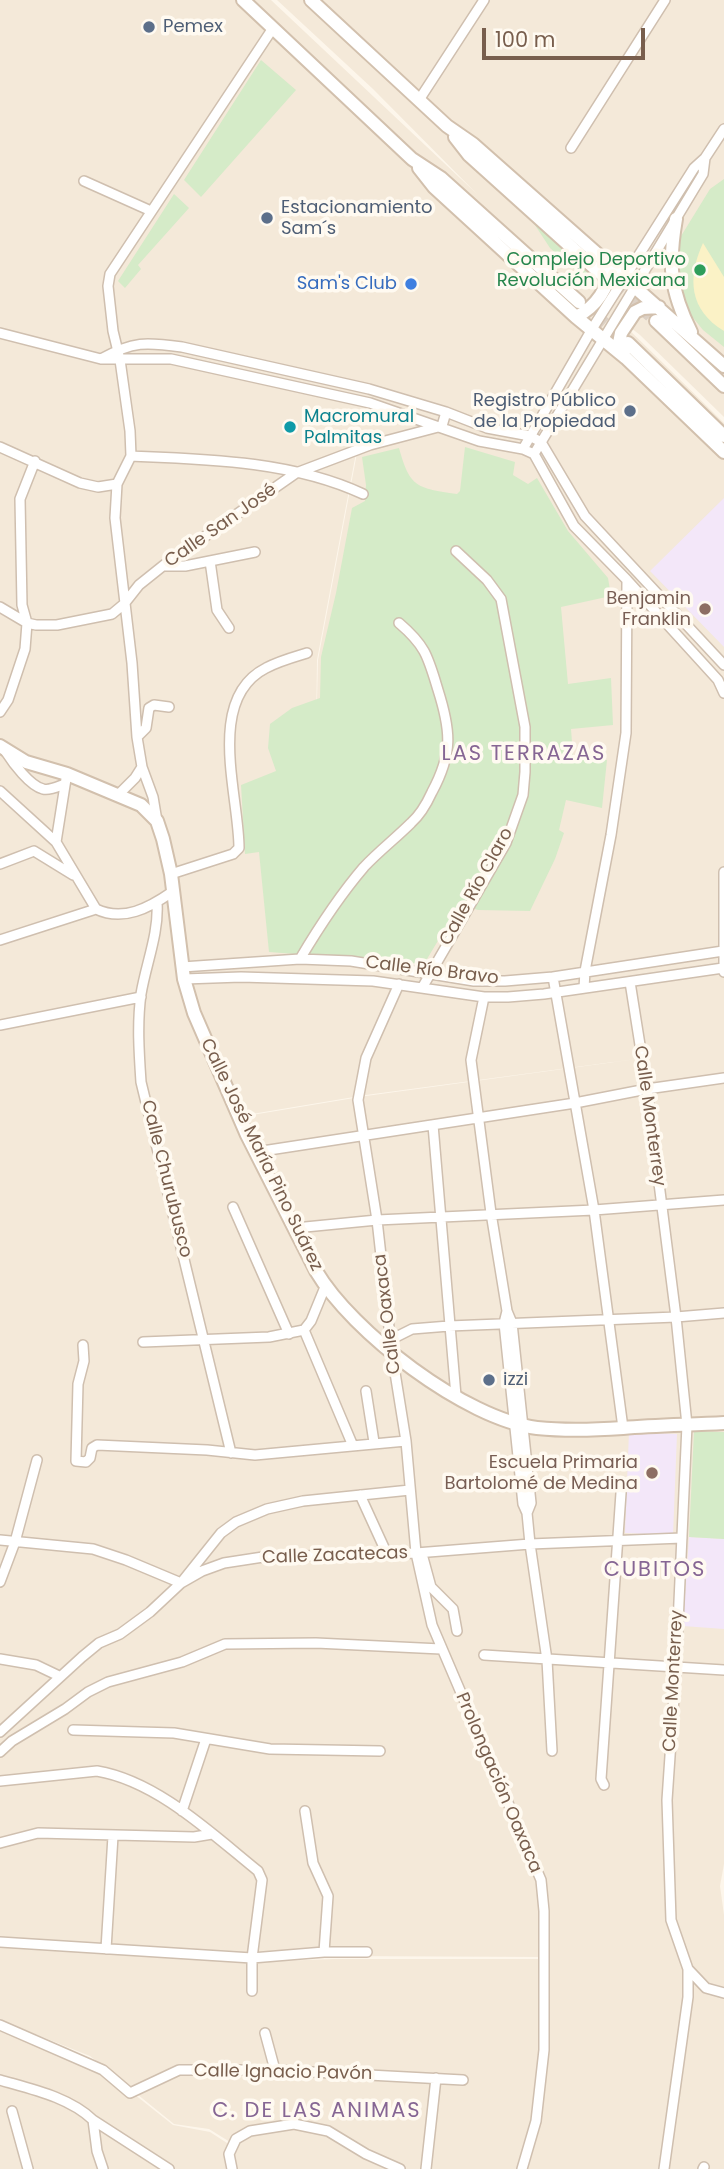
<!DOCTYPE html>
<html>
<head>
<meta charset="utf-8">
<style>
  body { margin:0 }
  #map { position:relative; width:724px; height:2169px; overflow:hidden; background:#fdf6eb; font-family:Poppins,sans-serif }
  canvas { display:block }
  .scale { position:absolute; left:482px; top:28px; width:163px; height:32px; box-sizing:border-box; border:4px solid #785e4d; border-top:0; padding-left:9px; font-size:21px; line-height:24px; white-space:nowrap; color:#785e4d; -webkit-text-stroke:5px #fffaf1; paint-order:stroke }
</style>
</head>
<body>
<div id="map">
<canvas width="724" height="2169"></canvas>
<div class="scale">100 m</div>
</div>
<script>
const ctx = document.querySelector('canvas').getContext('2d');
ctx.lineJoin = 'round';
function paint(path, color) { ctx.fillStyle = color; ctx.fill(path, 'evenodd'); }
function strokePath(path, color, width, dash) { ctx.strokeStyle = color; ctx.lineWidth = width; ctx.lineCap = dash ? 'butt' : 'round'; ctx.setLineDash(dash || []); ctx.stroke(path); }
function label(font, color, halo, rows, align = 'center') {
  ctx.font = font + ' Poppins,sans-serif'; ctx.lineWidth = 7; ctx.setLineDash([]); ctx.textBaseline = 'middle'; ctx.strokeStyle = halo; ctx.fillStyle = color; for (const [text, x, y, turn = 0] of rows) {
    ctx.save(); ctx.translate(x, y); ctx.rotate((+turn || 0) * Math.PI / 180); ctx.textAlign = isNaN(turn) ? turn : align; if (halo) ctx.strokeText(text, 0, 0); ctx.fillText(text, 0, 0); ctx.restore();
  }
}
paint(new Path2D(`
  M0,0h271l206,194 -104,-105 -96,-89h447v417l-84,-82 -27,-21 111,109v1441l-4,22 4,29v254h-201l8,-45 -10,45h-287l-4,-27 -21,-13 -35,-5 -84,-68 -90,-36v-73l64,1 185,14 86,-3h206v35l2,-37 -208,-1 -85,5 -188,-15 -62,-1v-1198l27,17 112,44 13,17 15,53 9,66 -8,-68 22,-7 -22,6 -14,-51 -14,-17 -113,-48 -27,-16zM408,436l-51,17 -39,207 -2,79 1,-79 39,-207zM651,1057l-285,39 -126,21 50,105 -76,-150 26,44 126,-21zM404,1439l27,187 20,52 76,163 -77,-163 -20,-52 -13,-77z
  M0,2022l90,37 83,66 37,7 17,11 3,26h-230z`), '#f4e9d9');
paint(new Path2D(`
  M724,498v149l-74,-76z
  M629,1432l48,2 -4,101 -48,-2z
  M689,1537l35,2v90l-41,-3z`), '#f3e7f9');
paint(new Path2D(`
  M261,60l35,30 -95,107 -17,-17z
  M724,179v168l-21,-17 -13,-16 -14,-35 2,-38 32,-52z
  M174,194l15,14 -51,57 3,4 -16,19 -7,-7z
  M531,219l63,54 -7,8 -37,-33z
  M465,447l50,15 -2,13 15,9 9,-6 31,53 40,47 3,18 -50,11 7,77 43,-6 2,47 -42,4 2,27 34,4 -5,48 -36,-8 -7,30 5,3 -9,26 -25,52 -52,-1 -18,-6 -36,60 -155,-12 -10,-100 -14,2 -4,-69 35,-14 -8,-23 2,-24 22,-16 28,-10 1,-41 15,-64 16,-85 13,-7 1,-16 -4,-28 37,-9c11,40 18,40 58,46l3,-3z
  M694,1431l30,1v107l-35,-2z`), '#d5ebc8');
paint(new Path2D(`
  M703,243l21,34v54c-35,-21 -37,-53 -21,-88z`), '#fbf2c6');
strokePath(new Path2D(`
  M600,273l56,48
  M582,304l45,38`), '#dcd0c4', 12, [12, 6]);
const street = new Path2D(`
  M419,100l65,-100
  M571,148l94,-148
  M84,181l67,30
  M0,333l101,26h70l199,44 109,38 44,8 11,5 40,72 53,54 91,100 6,13
  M101,359c32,-18 45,-17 81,-12l187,42 77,23 41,16 43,8 11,6 44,74 139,149
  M0,447l80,36 18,4 19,-3
  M523,449l69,-120 102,-161 11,-10 19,-29
  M534,454l169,-280 2,-16
  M131,456c75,3 162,5 232,38
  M210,561l7,49 12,18
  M166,566h19l70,-14
  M0,607l27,16 9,2h21l55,-11 12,-10 15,-19 25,-20 132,-92 74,-28 72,-19 4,-14
  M0,712l8,-12 17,-51 2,-26 -5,-18 -2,-106 15,-38
  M137,737l9,-9 3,-20 5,-3 15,2
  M6,752c7,11 24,34 37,37 7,2 16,-3 22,-5
  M0,791l56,51 40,67
  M118,795l17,-17 7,-11
  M157,821l-4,-24 -11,-30 -5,-30 -5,-74 -17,-145 2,-34 14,-28 -1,-25 -10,-71 -7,-29 -5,-45 2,-12 163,-246
  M56,842l10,-63
  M0,864l34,-13 39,24
  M171,874l62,-20 6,-6c0,-53 -34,-149 27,-180 13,-7 28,-11 41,-15
  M157,903c2,30 -11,61 -16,91 -4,29 -2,59 0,88l90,371
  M96,909c27,13 53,-1 76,-17
  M0,940l96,-31
  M300,959c19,-32 40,-64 64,-92 15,-16 32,-29 47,-44 9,-8 16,-20 21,-31 21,-39 19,-61 6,-102 -10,-33 -12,-44 -39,-67
  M182,967l118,-8 51,2 123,20h31l48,-4 170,-26
  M724,972v-100
  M553,977l41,233 29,218
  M184,979l57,-2 132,4 111,16h24l36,-3 179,-26
  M630,982l17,107 29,228 11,108 -11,243 -9,132 4,120 17,49v28l-24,172
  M399,984l-33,74 -8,42 19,120 15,134 14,87 10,112 16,72 109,255 3,31v139l-8,71 -14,48
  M422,988l84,-145 17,-48 2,-23v-45l-24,-128 -14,-19 -31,-29
  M584,988l1,-17 26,-136 15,-102 1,-153
  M484,997l-13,63 20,153 16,98 5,12 19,180 -4,10
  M0,1025l141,-28
  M433,1125l23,271
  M256,1152l319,-49 72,-14 77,-11
  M233,1207l56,127
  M295,1228l82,-8 217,-10 130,-10
  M507,1311l-3,12 19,181 4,9 3,31 17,116 5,91
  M304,1330l49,116
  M392,1339l20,-10 37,-3 227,-9 48,-4
  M143,1342l126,-5 35,-7 7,-9 14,-34
  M83,1345l1,16 -6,23 -2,77 10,1 4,-4 2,-10 5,-3 110,5 48,5 151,-14
  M366,1391l8,51
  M360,1495l27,59
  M0,1540l93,9 33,11 55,23 21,-12 22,-8 39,-6 153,-4 114,-9 152,-6
  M422,1554l9,33 22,22 4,22
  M0,1582l15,-40 22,-82
  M484,1655l240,15
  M0,1659l36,6 23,11
  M73,1730l101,3 96,16 110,2
  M0,1732l82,-75 17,-14 21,-9 30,-22 31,-29 40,-50 15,-11 31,-13 36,-8 107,-11
  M0,1752l12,-11 53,-32 23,-17 20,-10 74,-20 43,-18 91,-1 125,6
  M0,1781l97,-10c60,10 115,63 161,100l4,9 -10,78v33
  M604,1785l-3,-6 20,-286
  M182,1811l24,-72
  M305,1811l8,52 15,33 -4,56
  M0,1843l38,-10 156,4 18,-3
  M0,1942l252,16 72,-6h43
  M106,1949l7,-113
  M688,1969l18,19 18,5
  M0,2025l103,45 27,23 49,-23h96l188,10
  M265,2033l10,37
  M0,2080c31,9 69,17 93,40l76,49
  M12,2111l16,58
  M93,2120l4,31 6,18
  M232,2169l-3,-15 7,-15 14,-8 44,-7 34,7 38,23 34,15
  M426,2169l10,-91
  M703,2169l1,-2`);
const secondary = new Path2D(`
  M243,0l169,159 29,19 138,124
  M311,0l136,126 26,18 251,222
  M455,137l14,18 131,118
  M419,168l15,19 142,130 50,41 98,94
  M676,219c-8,46 -6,71 15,113
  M576,317c20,-10 34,-30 34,-52
  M656,321l68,65
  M628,343l96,93
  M624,355l-5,-12 2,-10 14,-21 8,-4 16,-1
  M0,746l26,16 41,12 74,31 16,16 6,18 8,35 13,105 10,34 53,122 69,136c36,61 149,148 221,157 29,3 57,2 86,0 33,-3 67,-3 101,-5`);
strokePath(street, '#cfbfaf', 12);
strokePath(secondary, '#d2c0ad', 16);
strokePath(street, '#fff', 9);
strokePath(secondary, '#fff', 12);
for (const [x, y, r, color] of [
  [149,27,7,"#5c6f8a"],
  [267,218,7,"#5c6f8a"],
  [700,270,7,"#2e9e5b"],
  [411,284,7,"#3f7fe0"],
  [630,411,7,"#5c6f8a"],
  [290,427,7,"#0f9aa8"],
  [705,609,7,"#8d6e63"],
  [489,1380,7,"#5c6f8a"],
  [652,1473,7,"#8d6e63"]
]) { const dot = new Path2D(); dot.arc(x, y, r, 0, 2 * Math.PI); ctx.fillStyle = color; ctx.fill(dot); strokePath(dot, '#fffaf1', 2.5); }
label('18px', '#4e5e75', '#fffaf1', [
  ["Pemex",163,27],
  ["Estacionamiento",281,208],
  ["Sam´s",281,229],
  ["Registro Público",616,401,"right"],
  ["de la Propiedad",616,422,"right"],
  ["izzi",503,1380]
], 'left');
label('18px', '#27864d', '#fffaf1', [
  ["Complejo Deportivo",686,260],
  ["Revolución Mexicana",686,281]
], 'right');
label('18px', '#366cbe', '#fffaf1', [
  ["Sam's Club",397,284]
], 'right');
label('18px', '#0d838f', '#fffaf1', [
  ["Macromural",304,417],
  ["Palmitas",304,438]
], 'left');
label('18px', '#785e4d', '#fffaf1', [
  ["Calle San José",221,526,-35],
  ["Calle Río Claro",477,887,-61],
  ["Calle Río Bravo",432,971,7],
  ["Calle Monterrey",649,1116,82],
  ["Calle José María Pino Suárez",261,1155,64],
  ["Calle Churubusco",166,1179,76],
  ["Calle Oaxaca",388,1314,-97],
  ["Calle Zacatecas",335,1556,-2],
  ["Calle Monterrey",674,1681,-87],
  ["Prolongación Oaxaca",498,1783,67],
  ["Calle Ignacio Pavón",283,2073,1]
]);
label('18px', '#785e54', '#fffaf1', [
  ["Benjamin",691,599],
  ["Franklin",691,620],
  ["Escuela Primaria",638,1463],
  ["Bartolomé de Medina",638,1484]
], 'right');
ctx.letterSpacing = '2px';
label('21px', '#866694', '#fffaf1', [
  ["LAS TERRAZAS",524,755],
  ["CUBITOS",655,1571],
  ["C. DE LAS ANIMAS",317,2112]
]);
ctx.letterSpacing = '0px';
</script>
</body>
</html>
